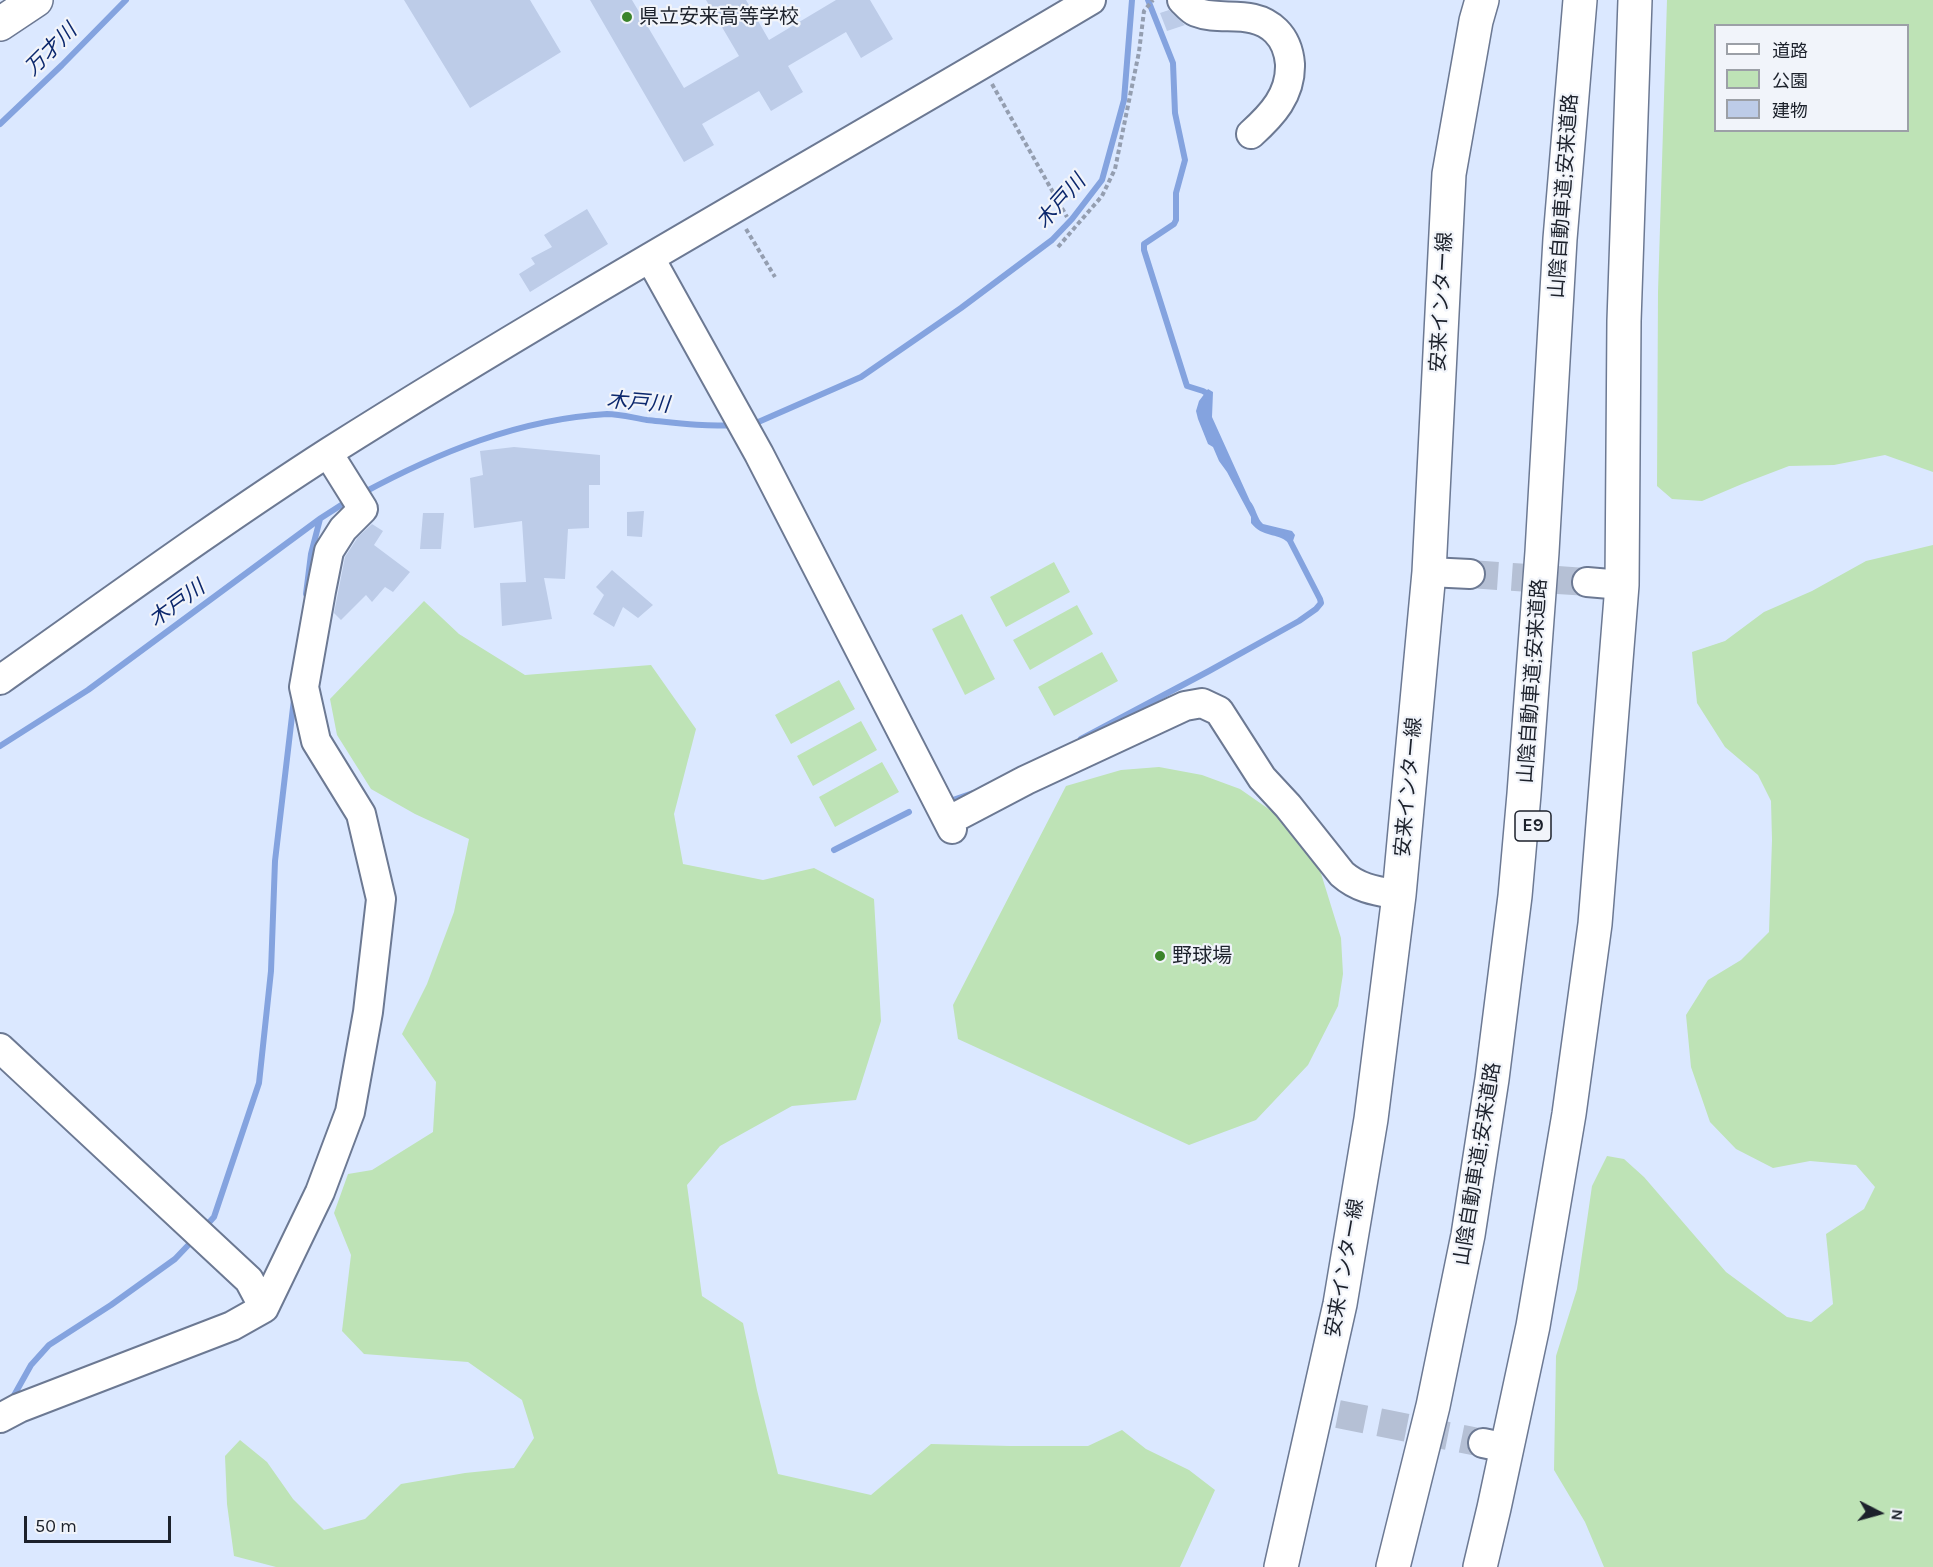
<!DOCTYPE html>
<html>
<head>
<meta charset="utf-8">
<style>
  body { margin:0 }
  #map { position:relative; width:1933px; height:1567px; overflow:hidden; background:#dbe8ff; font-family:Karla,"Noto Sans JP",sans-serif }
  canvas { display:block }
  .legend { position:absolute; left:1714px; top:24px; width:195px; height:108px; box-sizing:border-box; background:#f1f4fa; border:2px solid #9ca0a7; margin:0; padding:8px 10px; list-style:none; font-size:18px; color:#1c212b }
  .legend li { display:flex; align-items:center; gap:12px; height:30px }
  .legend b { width:30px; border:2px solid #9ca0a7 }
  .north { position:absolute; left:1849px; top:1483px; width:60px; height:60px; -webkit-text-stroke:4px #f1f4fa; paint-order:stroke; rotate:96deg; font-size:16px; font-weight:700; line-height:24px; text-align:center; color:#1c212b }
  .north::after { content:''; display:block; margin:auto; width:21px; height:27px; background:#1c212b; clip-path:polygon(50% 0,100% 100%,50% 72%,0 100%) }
  .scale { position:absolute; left:24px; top:1516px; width:147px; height:27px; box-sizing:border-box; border:3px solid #1c212b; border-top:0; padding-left:8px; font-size:18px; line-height:21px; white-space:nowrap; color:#1c212b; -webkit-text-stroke:4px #f1f4fa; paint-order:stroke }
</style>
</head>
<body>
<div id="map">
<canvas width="1933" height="1567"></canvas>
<ul class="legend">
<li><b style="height:8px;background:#fff"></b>道路</li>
<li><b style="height:16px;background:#bee3b6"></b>公園</li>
<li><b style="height:16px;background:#bdcce8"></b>建物</li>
</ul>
<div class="north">N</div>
<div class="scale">50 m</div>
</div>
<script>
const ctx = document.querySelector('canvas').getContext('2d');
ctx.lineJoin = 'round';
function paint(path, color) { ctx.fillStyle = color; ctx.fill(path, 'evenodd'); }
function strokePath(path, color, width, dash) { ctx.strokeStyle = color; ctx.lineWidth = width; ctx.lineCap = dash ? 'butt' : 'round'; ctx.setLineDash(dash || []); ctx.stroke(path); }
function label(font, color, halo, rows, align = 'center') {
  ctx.font = font + ' Karla,"Noto Sans JP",sans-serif'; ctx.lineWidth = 4.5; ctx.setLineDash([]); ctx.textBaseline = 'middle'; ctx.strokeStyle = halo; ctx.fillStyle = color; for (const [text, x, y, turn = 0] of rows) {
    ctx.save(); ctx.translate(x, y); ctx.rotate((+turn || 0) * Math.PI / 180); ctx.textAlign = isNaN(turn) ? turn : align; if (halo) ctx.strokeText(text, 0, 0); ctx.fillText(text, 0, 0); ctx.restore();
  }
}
paint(new Path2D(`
  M1667,0h266v472l-48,-17 -51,10 -45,1 -47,18 -40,17 -30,-2 -15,-13 1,-194zM1716,26h192v104h-192z
  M1933,545v1022h-329l-19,-45 -31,-52 2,-114 21,-67 15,-103 15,-30 17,3 20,18 82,95 61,45 24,5 22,-18 -7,-70 38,-25 11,-22 -19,-22 -46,-4 -37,7 -37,-19 -26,-27 -19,-55 -5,-52 22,-35 33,-20 28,-28 3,-92 -1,-39 -13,-26 -33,-28 -28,-44 -5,-51 33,-11 39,-29 48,-21 54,-30z
  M1054,562l16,30 -64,35 -16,-30z
  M424,601l35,33 66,41 126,-10 45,64 -22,85 9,50 80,16 51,-12 60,31 7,122 -25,79 -64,6 -72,40 -33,39 15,111 41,27 14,67 21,84 93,21 60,-51 79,2h78l34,-16 24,19 43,21 26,20 -35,77h-904l-42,-11 -7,-52 -2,-48 15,-16 27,22 26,37 31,31 41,-11 36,-35 64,-11 49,-5 20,-30 -12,-38 -54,-38 -104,-8 -22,-23 9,-76 -17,-42 14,-39 24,-4 61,-38 3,-50 -34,-48 25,-50 27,-72 15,-73 -54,-25 -44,-25 -34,-54 -7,-36z
  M1077,605l16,29 -63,36 -17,-30z
  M962,614l33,65 -30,16 -33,-66z
  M1102,652l16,29 -64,35 -16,-29z
  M839,680l16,29 -64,35 -16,-29z
  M861,721l16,29 -64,36 -16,-30z
  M882,762l17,30 -64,35 -16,-30z
  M1159,767l43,8 38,14 33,23 26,26 20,29 22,71 2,36 -5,32 -30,59 -52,55 -67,25 -231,-106 -5,-34 113,-219 55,-16z`), '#bee3b6');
paint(new Path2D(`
  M1208,389l5,3 -1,25 38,84c6,7 7,18 13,23l29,7 3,4 -2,6 -4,2c-13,-11 -26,-5 -38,-20v-6l-24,-45 -8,-11 -6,-14 -5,-3 -10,-25 -2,-8 3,-10z`), '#84a3df');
strokePath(new Path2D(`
  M1148,0l25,63 2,50 10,47 -9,33v27l-2,4 -30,20v6l42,133 1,3 16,5 5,3v3
  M0,124l62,-59 64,-65
  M750,424l6,-1 105,-46 100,-69 91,-68 20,-21 30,-39 22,-80 8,-100
  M361,494c76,-41 158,-75 246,-80 13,0 27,4 40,6 29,3 58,7 87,5
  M306,594l5,-40 9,-35
  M1081,739l128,-68 90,-50 17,-12 5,-6 -1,-4 -33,-64
  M0,746l88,-56 233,-172 28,-18
  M950,801l23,-8
  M834,850l75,-38
  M204,1228l10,-11 45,-134 12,-112 4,-110 19,-162
  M12,1399l19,-34 18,-20 62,-40 64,-46 20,-21`), '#84a3df', 6);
paint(new Path2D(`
  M404,0h126l31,52 -91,56z
  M590,0h42l52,88 55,-32 -33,-56h40l23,40 67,-40h34l23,39 -32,19 -15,-26 -58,34 15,26 -32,19 -12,-20 -57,33 12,21 -30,17z
  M1169,10l16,15 -18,6 -7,-18z
  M587,209l21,35 -78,48 -11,-18 16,-10 -4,-6 21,-11 -8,-12z
  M514,447l86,8v30h-11v43l-21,1 -3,50 -21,-1 8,41 -50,7 -2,-43 26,-1 -4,-61 -48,7 -4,-50 13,-3 -3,-24z
  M644,511l-2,26 -15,-1v-24z
  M423,513h21l-3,36h-21z
  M372,524l11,7 -9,14 36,27 -17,20 -8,-5 -13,15 -6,-7 -25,25 -7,-7 11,-56 13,-20z
  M612,570l41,35 -15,13 -15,-11 -9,20 -21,-13 11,-19 -8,-8z`), '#bdcce8');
strokePath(new Path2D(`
  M1470,574l117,8
  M1338,1414l145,29`), '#b5c0d5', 28, [28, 14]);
const minor = new Path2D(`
  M1182,0c4,4 9,10 14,12 25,10 57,-4 80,19 9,9 13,20 14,33 1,31 -18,51 -39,70
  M650,258l109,196 193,375
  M1429,572l41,2
  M1587,582l35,3
  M0,680c109,-77 217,-156 329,-228 250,-158 508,-301 762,-452
  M948,821l78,-41 159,-74 17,-3 17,8 43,67 26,28 54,68c17,15 35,17 57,21
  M0,1048l249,232 15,28
  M0,1418l19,-10 213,-82 32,-18 56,-116 30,-80 18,-100 13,-113 -20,-85 -45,-73 -12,-54 17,-96 8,-40 14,-22 20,-20 -35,-56
  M1483,1443l24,5`);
const major = new Path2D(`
  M0,24l36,-24
  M1281,1567l59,-263 31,-185 28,-224 30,-323 20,-398 27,-153 6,-21
  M1480,1567l14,-59 39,-182 36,-212 26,-190 27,-339 2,-264 11,-321`);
const highway = new Path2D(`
  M1393,1567l40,-161 35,-171 24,-156 23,-183 9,-102 18,-242 18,-313 20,-239`);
strokePath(minor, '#6c7993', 32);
strokePath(major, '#6c7993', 36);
strokePath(highway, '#6c7993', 36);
strokePath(new Path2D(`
  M992,84l75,133
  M746,229l29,48
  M1058,247l44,-51 13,-27 24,-117 5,-41 9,-11`), '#949eb0', 4, [4.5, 3]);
strokePath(minor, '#fff', 28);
strokePath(major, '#fff', 33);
strokePath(highway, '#fff', 33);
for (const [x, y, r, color] of [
  [627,17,6,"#3b842a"],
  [1160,956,6,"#3b842a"]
]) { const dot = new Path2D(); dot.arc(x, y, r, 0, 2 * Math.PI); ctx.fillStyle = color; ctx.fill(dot); strokePath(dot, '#f1f4fa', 2); }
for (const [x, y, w] of [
  [1533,826,36]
]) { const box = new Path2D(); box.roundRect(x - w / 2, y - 15, w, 30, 4.5); ctx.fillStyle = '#f1f4fa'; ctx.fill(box); strokePath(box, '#1c212b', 1.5); }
label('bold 18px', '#1c212b', null, [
  ["E9",1533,826]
]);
label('20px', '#1c212b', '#f1f4fa', [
  ["県立安来高等学校",639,17],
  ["野球場",1172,956]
], 'left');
label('20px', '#1c212b', '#f1f4fa', [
  ["山陰自動車道;安来道路",1564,196,-86],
  ["安来インター線",1442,302,-87],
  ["山陰自動車道;安来道路",1533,681,-86],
  ["安来インター線",1409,787,-85],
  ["山陰自動車道;安来道路",1478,1164,-81],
  ["安来インター線",1345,1268,-80]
]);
label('italic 21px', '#0c286d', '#f1f4fa', [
  ["万才川",51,50,-45],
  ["木戸川",1061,202,-49],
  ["木戸川",638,403,5],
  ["木戸川",177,604,-36]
]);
</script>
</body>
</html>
